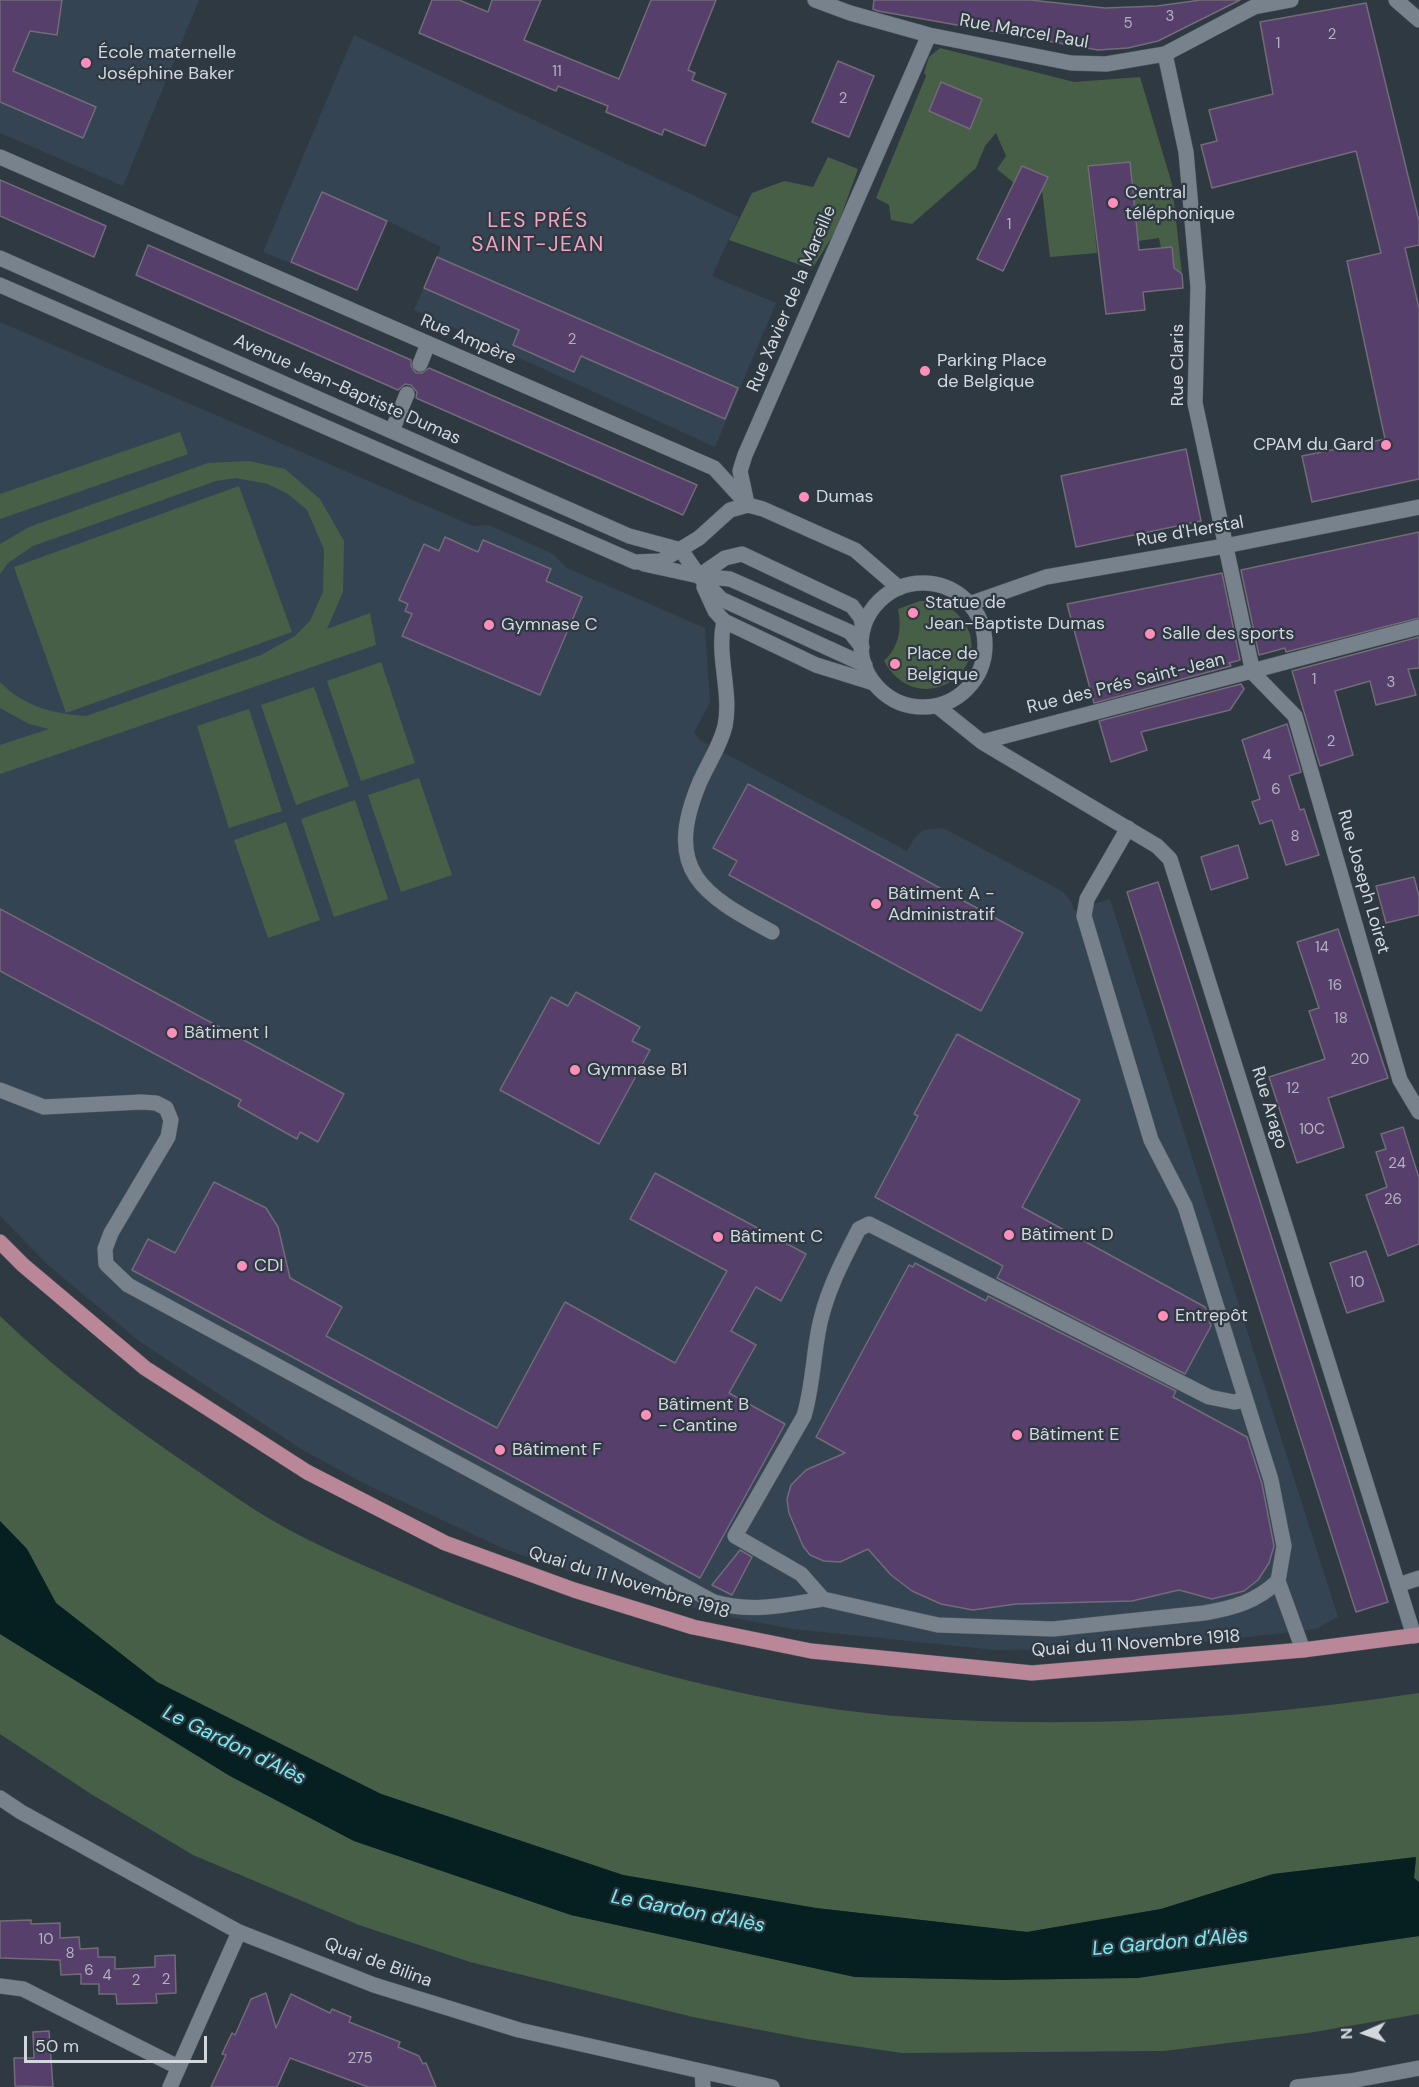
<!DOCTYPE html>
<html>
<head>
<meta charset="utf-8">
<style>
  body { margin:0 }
  #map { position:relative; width:1419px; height:2087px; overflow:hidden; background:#2f3942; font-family:"DM Sans",sans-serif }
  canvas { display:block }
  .north { position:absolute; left:1335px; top:2003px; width:60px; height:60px; -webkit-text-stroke:4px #2f3942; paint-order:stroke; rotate:268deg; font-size:16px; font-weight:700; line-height:24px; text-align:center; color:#d2d8dd }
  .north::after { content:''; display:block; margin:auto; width:21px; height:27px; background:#d2d8dd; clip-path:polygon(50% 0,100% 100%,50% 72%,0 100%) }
  .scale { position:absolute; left:24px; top:2036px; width:183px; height:27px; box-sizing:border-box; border:3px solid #d2d8dd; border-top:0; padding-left:8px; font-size:18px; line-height:21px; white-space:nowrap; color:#d2d8dd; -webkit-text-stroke:4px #2f3942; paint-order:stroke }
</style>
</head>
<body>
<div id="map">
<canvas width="1419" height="2087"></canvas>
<div class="north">N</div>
<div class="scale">50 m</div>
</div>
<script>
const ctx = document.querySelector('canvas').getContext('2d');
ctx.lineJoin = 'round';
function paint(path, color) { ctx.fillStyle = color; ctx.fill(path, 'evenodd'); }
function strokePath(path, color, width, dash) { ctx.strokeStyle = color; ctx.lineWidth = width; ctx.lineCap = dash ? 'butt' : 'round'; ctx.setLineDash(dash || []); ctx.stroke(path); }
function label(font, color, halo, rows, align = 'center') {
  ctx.font = font + ' "DM Sans",sans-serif'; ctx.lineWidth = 4.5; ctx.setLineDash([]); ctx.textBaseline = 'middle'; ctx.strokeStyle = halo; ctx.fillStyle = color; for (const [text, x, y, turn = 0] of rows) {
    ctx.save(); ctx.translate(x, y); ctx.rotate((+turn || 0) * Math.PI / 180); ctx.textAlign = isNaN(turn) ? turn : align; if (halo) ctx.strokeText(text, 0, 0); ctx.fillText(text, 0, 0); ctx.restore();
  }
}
paint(new Path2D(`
  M0,0h199l-76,186 -123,-53z
  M354,35l385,182 -27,59 64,27 -61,144 -301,-137 27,-63 -53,-26 -31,69 -94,-38z
  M0,322l473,204 16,-1 64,29 14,14 138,60 5,75 -16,29 6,8 207,111 8,-14 9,-7 19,-2 119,63 10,12 2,8 36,-12 228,718 -22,12 -102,12 -76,7 -143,2 -202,-21 -74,-14 -149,-43 -68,-24 -135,-63 -66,-36 -162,-108 -90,-75 -49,-50z`), '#354452');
paint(new Path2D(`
  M940,48l134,34 66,-5 32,107 10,90 -8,-6 -2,-21 -11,1 -2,-10 -21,3 -9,-79 -41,4 9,87 -47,4 -8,-67 6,-13 -26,-11 -8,17 -17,-14 9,-13 -10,-23 -11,13 -9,22 -64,56 -21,-4 -2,-15 -13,-7 50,-122 -2,-3 5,-16zM941,82l41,17 -12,29 -41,-17z
  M828,157l30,12 -23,63 -23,37 -83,-29 23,-47 32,-12 29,6z
  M180,432l8,22 -188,65v-25z
  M249,461l36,8 35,30 24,42 -1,51 -16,37 43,-16 6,32 -376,129v-29l49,-16 -20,-5 -29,-16v-26c23,24 53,32 86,34l175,-61 34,-19 15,-15 13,-29 1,-43 -17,-39 -19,-16 -20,-10 -32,-6 -20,3 -183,65 -25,17 -8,11v-30l29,-17 179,-64z
  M239,486l53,146 -226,81 -52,-146z
  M920,601c19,0 33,5 44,21 32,49 -46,100 -80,39 15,-14 18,-32 14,-52z
  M381,662l34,101 -54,18 -34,-100z
  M314,687l35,99 -53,19 -35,-100z
  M249,709l33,102 -53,17 -32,-102z
  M419,778l33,97 -51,17 -33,-97z
  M355,800l33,99 -54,18 -33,-98z
  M286,822l34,98 -52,18 -34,-98z
  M0,1316c61,59 129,109 199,156 25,17 50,35 76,50 40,23 83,41 125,59 164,71 344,126 523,137 165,11 332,0 496,-25v189l-5,-4 2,-21 -143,17 -112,35 -134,23 -211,-24 -193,-33 -242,-81 -224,-112 -101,-79 -29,-54 -27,-28z
  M0,1634l230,142 124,65 217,74 284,62 147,3 293,-27 124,-17v78l-111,19 -144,18 -262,2 -95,-14 -114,-22 -223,-55 -111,-37 -166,-70 -102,-61 -91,-60z`), '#485f47');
paint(new Path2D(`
  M0,1521l27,28 29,54 101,79 224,112 242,81 193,33 211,24 134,-23 112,-35 143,-17 -2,21 5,4v54l-281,42 -136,2 -147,-3 -284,-62 -217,-74 -124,-65 -230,-142z`), '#061f20');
const building = new Path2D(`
  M0,0h62l-5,35 -27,-4 -17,40 83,36 -13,31 -83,-36z
  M432,0h27l29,12 4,-12h49l-17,40 95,39 32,-79h65l-28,70 7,3 -3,7 34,14 -21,52 -41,-17 -2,6 -56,-23 2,-6 -50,-20 -2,5 -137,-58z
  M874,0h156l75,8 52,-2 44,-6h39l-82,41 -30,7 -30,2 -220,-39 -5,-2z
  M1366,3l53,218v24l-14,3 14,60v171l-107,23 -10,-46 83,-17 -38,-178 34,-8 -25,-102 -144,37 -11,-43 16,-4 -8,-31 64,-16 -13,-72z
  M838,61l36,15 -25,61 -37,-15z
  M941,82l41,17 -12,30 -41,-18z
  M1130,162l9,88 33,-3 2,21 8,6 1,14 -40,4 2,18 -39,4 -18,-148z
  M1022,166l26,11 -45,94 -26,-12z
  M0,180l106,46 -12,31 -94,-41z
  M322,192l65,29 -30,69 -66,-28z
  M148,245l263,115v6l5,7h6l7,-5 268,117 -14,30 -267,-117 1,-6 -6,-7 -6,-1 -7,6 -262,-115z
  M437,257l301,131 -13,31 -144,-63 -7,16 -61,-27 6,-15 -95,-42z
  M1186,449l15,72 -125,26 -15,-71z
  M1419,532v86l-133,34 -1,-4 -26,7 -18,-85z
  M445,537l33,15 5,-12 68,29 -5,12 36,16 -42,98 -138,-59 10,-22 -7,-3 3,-7 -9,-4 25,-56 15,7z
  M1222,573l18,87 -11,3 2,3 -137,37 -27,-99z
  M1419,637v31l-11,1 8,26 -40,10 -6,-24 -35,10 18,64 -33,11 -28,-95z
  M1241,684l3,5 -14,21 -89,22 6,18 -36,12 -12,-41z
  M1287,724l14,48 -12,4 11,34 4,-1 15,46 -33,10 -14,-45 -12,4 -8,-22 8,-3 -18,-59z
  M748,784l275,149 -42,78 -252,-136 8,-14 -24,-13z
  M1238,845l10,33 -37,12 -10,-33z
  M1414,877l5,19v19l-33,8 -10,-37z
  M1158,882l230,720 -32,10 -229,-720z
  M0,909l344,185 -26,48 -18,-10 -3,7 -59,-33 3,-6 -241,-129z
  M1338,929l50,149 -60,20 16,49 -47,16 -28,-86 56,-18 -16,-48 10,-3 -22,-66z
  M576,992l64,35 -8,14 18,9 -51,94 -99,-54 51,-93 17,9z
  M957,1034l123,66 -58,107 183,100 6,19 -26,48 -188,-96 6,-12 -128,-69 43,-81 -4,-2z
  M1403,1127l16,51v66l-31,12 -22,-61 21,-8 -11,-35 10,-3 -5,-15z
  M655,1173l151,81 -25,47 -25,-14 -25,44 25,14 -27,48 56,31 -85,154 -568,-308 16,-31 27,14 39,-71 52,26 12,19 12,51 52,29 -16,29 171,92 68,-126 110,61 52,-92 -97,-52z
  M1366,1251l18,50 -37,12 -17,-50z
  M915,1263l71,38 2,-5 188,95 -3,6 74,40 15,47 12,62 -5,17 -11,17 -14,11 -32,8 -33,-9 -47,11 -116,3 -43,6 -32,-6 -29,-13 -21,-16 -23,-26 -28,13 -16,-1 -14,-6 -7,-9 -14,-33 -2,-14 4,-14 15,-15 39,-17 -29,-16 93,-172 4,2z
  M740,1550l12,7 -20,38 -20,-10z
  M31,1920v4l29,-1v15l19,-1 1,12 18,-1v9h17v12l40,-2v-11l20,-1 1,38 -20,1 1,9 -40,1 -1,-10h-17v-10h-18v-10l-20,1 -1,-15 -60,-2v-37z
  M266,1993l10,35 15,-34 39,19 2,-4 19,8 -2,5 51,20 -2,5 21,9 4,8 3,-1 10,24h-68l-78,-29 -13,29h-66l15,-32 -4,-1 10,-21 3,2 16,-36z
  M49,2031l4,56 -38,-1 -1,-28h20l-1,-26z`);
paint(building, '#563f6a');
strokePath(building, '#726c79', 1.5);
const lane = new Path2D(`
  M420,364l8,-20
  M392,431l15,-37
  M681,550l18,26 22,23 144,66
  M644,564l55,12 31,3 120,53 12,15
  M699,576l26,-18 17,-4 110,52 9,12 2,11
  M704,587l11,24 9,10 92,44 58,18
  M724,621c-8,35 8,71 1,105 -5,21 -18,39 -26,58 -36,87 4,111 73,148
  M1128,828l-41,71 -3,17 67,224 34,66 86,274 13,66 -6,35
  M0,1090l44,17 97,-5 15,1 10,5 5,12 -3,17 -57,96 -6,16 1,15 22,21 586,317c36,11 72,3 109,-3
  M1245,1400l-11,2 -25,-5 -340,-173 -10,5c-17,33 -35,67 -41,104 -5,28 -6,56 -14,83l-69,120 66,38 22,25 115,26 115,4 151,-16c29,-5 52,-11 74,-32l25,69
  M1398,1585l21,-7`);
const street = new Path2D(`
  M815,0l35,13 79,22 142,28 35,1 59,-10 89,-47 37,-7
  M1396,0l23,20
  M1165,54l21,98 12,135 -3,116 58,270 42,43 105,364 19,32
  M0,157l714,311 34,37
  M746,499l-6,-28 5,-16 184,-420
  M937,706l45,36 175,104 13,13 244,777
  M982,742l437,-115
  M0,1986l23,3 155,78
  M702,2072l1,15
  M170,2087l69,-155`);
const secondary = new Path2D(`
  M0,258l629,278 52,14
  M0,285l635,277 26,-1 38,-23 31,-28 18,-5 15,4 92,41 44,38
  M861 645a62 62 0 1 1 124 0a62 62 0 1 1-124 0Z
  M969,604l77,-27 179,-31 194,-39
  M0,1798l21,14 218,120 135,53 145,45 253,57
  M1297,2087l53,-6 69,-13`);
const primary = new Path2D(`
  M0,1242l23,23 122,103 162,104 138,71 129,47 119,37 118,24 221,22 271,-23 116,-15`);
strokePath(lane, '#4f575e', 16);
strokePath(street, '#4f575e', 16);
strokePath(secondary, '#4f575e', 16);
strokePath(primary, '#4f575e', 16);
strokePath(lane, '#77828c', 15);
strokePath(street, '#77828c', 15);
strokePath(secondary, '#77828c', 15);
strokePath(primary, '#b98797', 15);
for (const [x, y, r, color] of [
  [86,63,6,"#ff8ebb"],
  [1113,203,6,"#ff8ebb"],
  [925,371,6,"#ff8ebb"],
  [1386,445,6,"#ff8ebb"],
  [804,497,6,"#ff8ebb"],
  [913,613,6,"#ff8ebb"],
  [489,625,6,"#ff8ebb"],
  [1150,634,6,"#ff8ebb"],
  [895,664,6,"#ff8ebb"],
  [876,904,6,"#ff8ebb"],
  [172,1033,6,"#ff8ebb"],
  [575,1070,6,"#ff8ebb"],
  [1009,1235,6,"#ff8ebb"],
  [718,1237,6,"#ff8ebb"],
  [242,1266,6,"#ff8ebb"],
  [1163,1316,6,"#ff8ebb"],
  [646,1415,6,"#ff8ebb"],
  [1017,1435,6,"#ff8ebb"],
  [500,1450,6,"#ff8ebb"]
]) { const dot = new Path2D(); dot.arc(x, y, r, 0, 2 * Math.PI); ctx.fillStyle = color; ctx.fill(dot); strokePath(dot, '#2f3942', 2); }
label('15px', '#b3b2c0', null, [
  ["3",1170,17],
  ["5",1128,24],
  ["2",1332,35],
  ["1",1278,44],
  ["11",557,72],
  ["2",843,99],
  ["1",1009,225],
  ["2",572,340],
  ["1",1314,680],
  ["3",1391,683],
  ["2",1331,742],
  ["4",1267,756],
  ["6",1276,790],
  ["8",1295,837],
  ["14",1322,948],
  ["16",1335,986],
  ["18",1341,1019],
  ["20",1360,1060],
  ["12",1293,1089],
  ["10C",1312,1130],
  ["24",1397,1164],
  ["26",1393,1200],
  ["10",1357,1283],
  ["10",46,1940],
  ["8",70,1954],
  ["6",89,1971],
  ["4",107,1976],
  ["2",166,1980],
  ["2",136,1981],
  ["275",360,2059]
]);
label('18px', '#d2d8dd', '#2f3942', [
  ["Rue Marcel Paul",1024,32,10],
  ["Rue Xavier de la Mareille",792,299,-67],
  ["Rue Ampère",468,340,23],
  ["Rue Claris",1178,365,-90],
  ["Avenue Jean-Baptiste Dumas",347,390,24],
  ["Rue d'Herstal",1190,532,-10],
  ["Rue des Prés Saint-Jean",1126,684,-14],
  ["Rue Joseph Loiret",1363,882,74],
  ["Rue Arago",1269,1108,73],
  ["Quai du 11 Novembre 1918",629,1583,17],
  ["Quai du 11 Novembre 1918",1136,1644,-4],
  ["Quai de Bilina",378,1963,20]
]);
label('18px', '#d2d8dd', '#2f3942', [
  ["École maternelle",98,53],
  ["Joséphine Baker",98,74],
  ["Central",1125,193],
  ["téléphonique",1125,214],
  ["Parking Place",937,361],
  ["de Belgique",937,382],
  ["CPAM du Gard",1374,445,"right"],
  ["Dumas",816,497],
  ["Statue de",925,603],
  ["Jean-Baptiste Dumas",925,624],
  ["Gymnase C",501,625],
  ["Salle des sports",1162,634],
  ["Place de",907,654],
  ["Belgique",907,675],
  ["Bâtiment A -",888,894],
  ["Administratif",888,915],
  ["Bâtiment I",184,1033],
  ["Gymnase B1",587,1070],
  ["Bâtiment D",1021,1235],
  ["Bâtiment C",730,1237],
  ["CDI",254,1266],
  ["Entrepôt",1175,1316],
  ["Bâtiment B",658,1405],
  ["- Cantine",658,1426],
  ["Bâtiment E",1029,1435],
  ["Bâtiment F",512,1450]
], 'left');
label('italic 20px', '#79ecf3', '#2f3942', [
  ["Le Gardon d'Alès",234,1746,26],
  ["Le Gardon d'Alès",688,1912,11],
  ["Le Gardon d'Alès",1170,1943,-5]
]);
ctx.letterSpacing = '1.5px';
label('21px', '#f2a3c1', '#2f3942', [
  ["LES PRÉS",538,221],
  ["SAINT-JEAN",538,245]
]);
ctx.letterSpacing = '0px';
</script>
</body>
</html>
